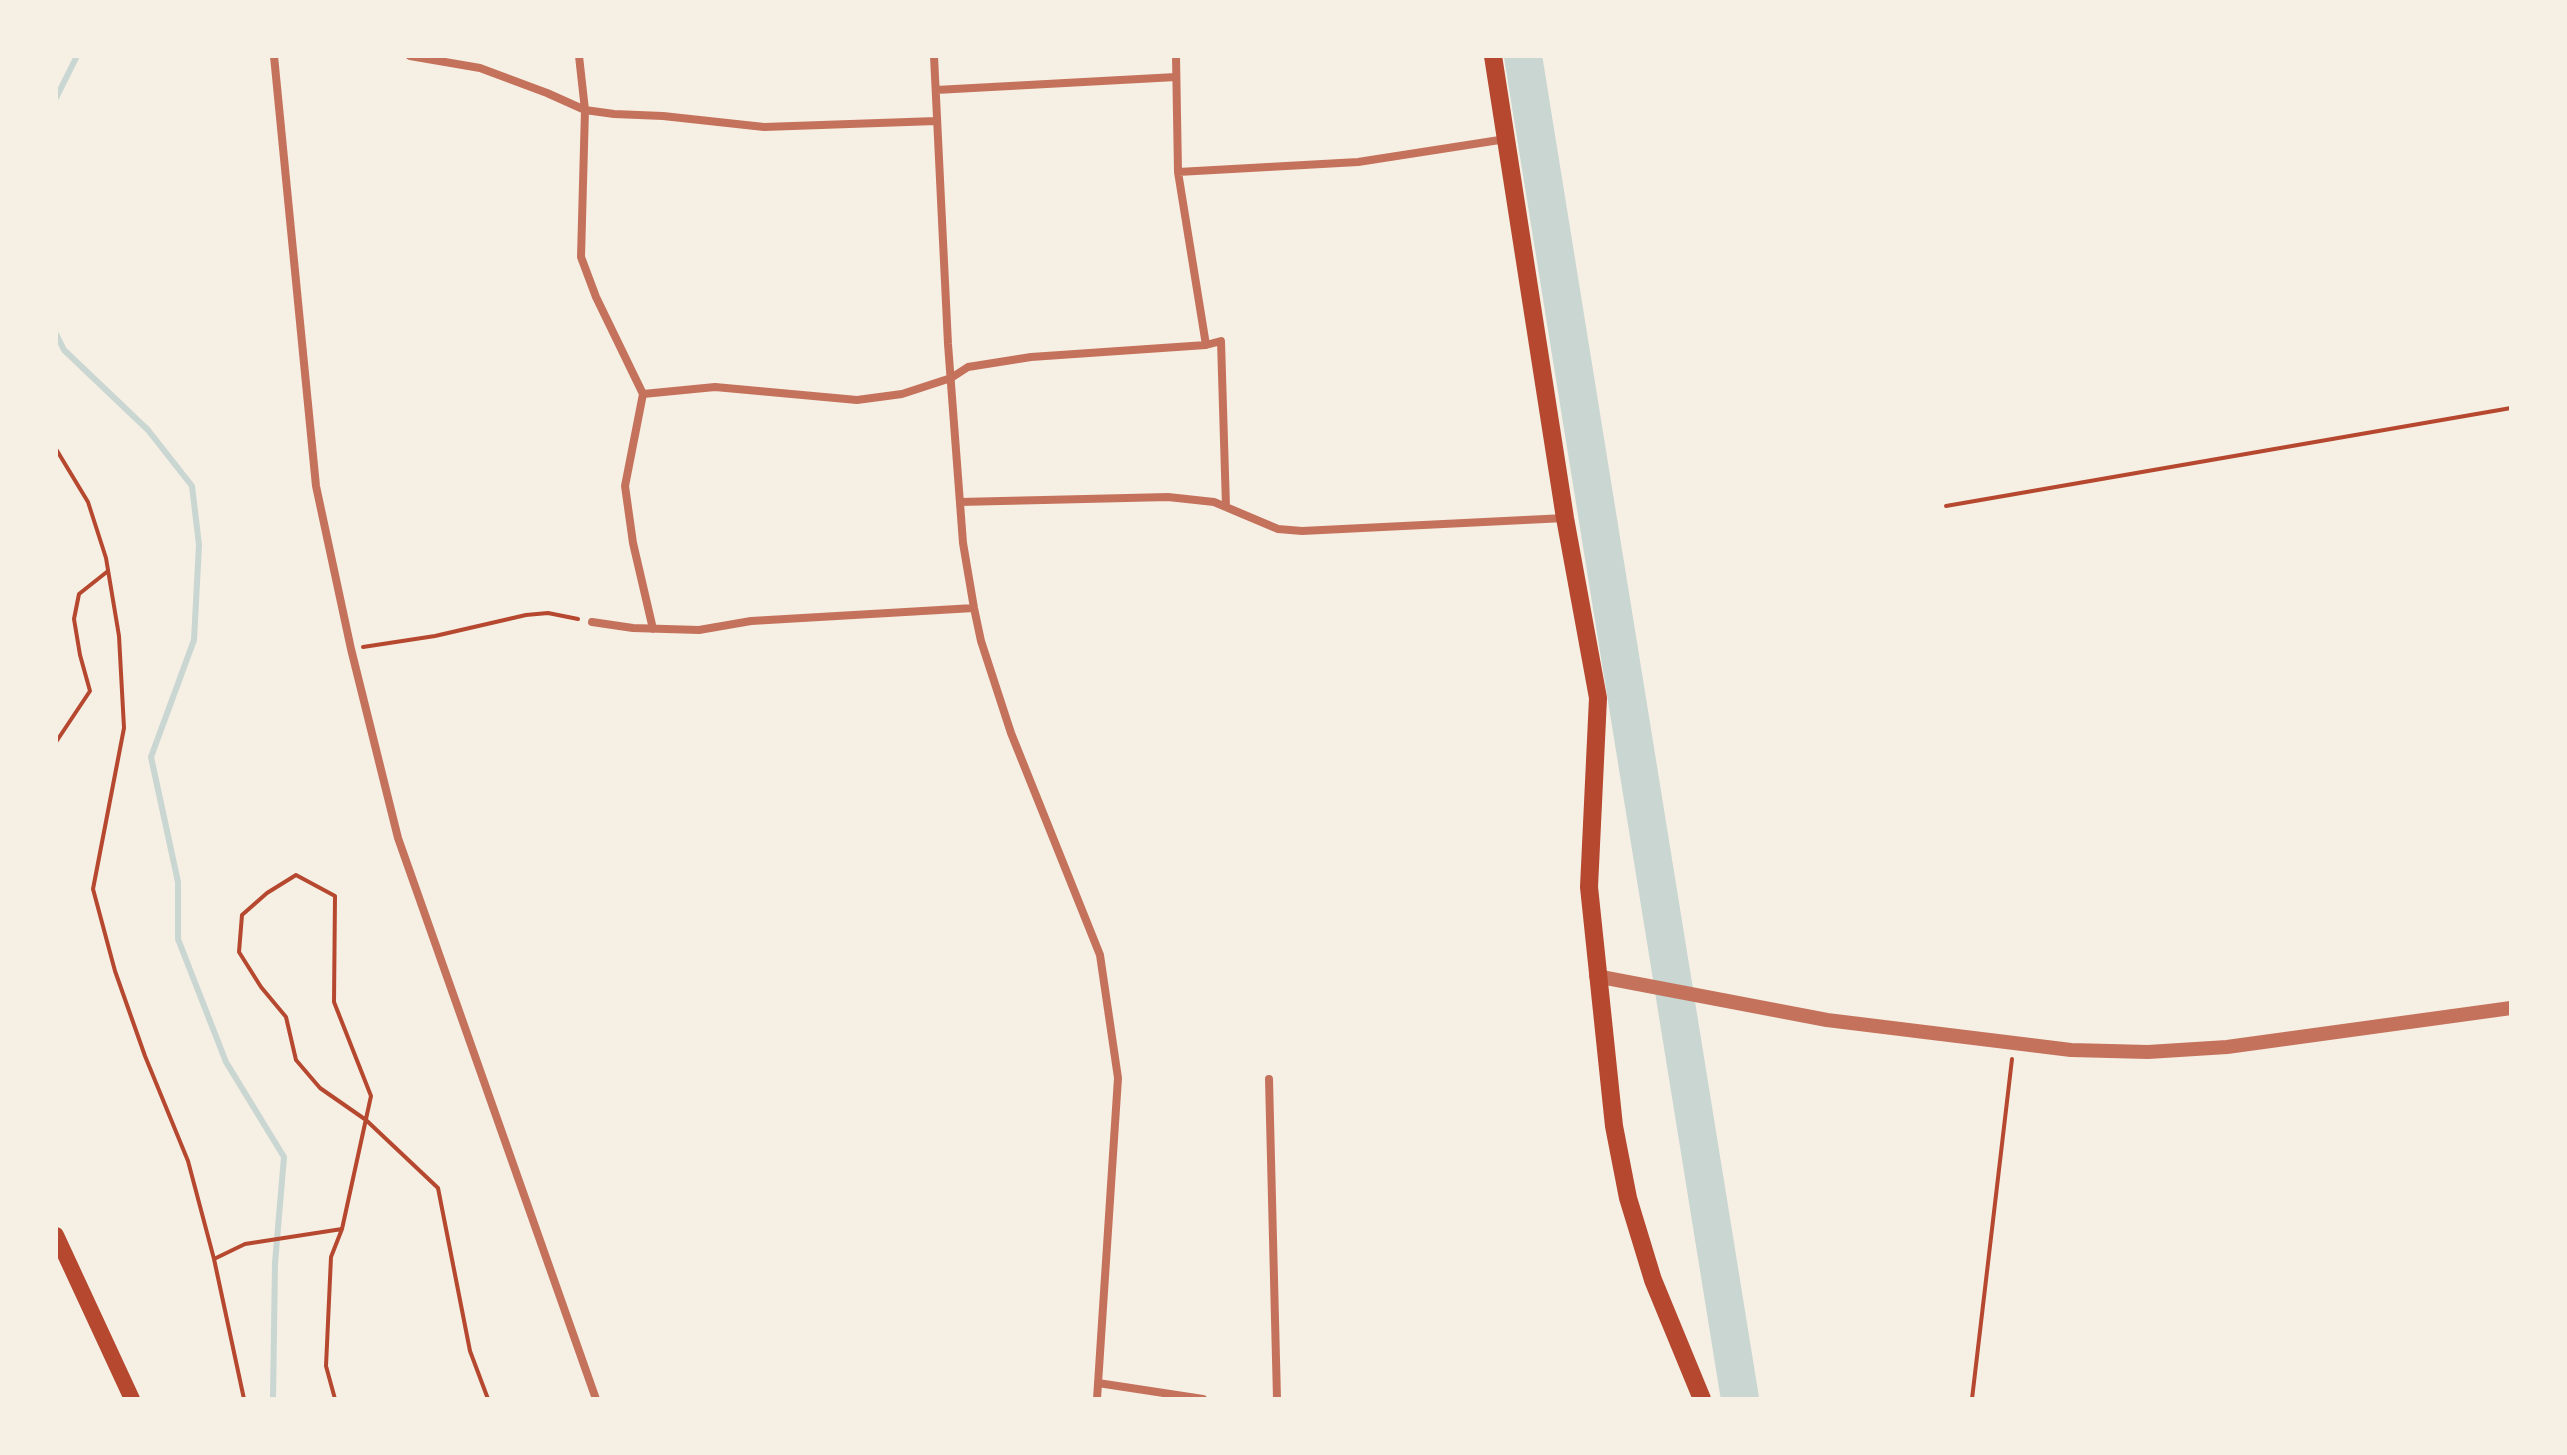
<!DOCTYPE html>
<html>
<head>
<meta charset="utf-8">
<style>
  body { margin:0 }
  #map { position:relative; width:2567px; height:1455px; overflow:hidden; background:#f6efe4; font-family:Montserrat,sans-serif }
  canvas { display:block }
  .frame { position:absolute; inset:0; border:58px solid #f6efe4; pointer-events:none }
</style>
</head>
<body>
<div id="map">
<canvas width="2567" height="1455"></canvas>
<div class="frame"></div>
</div>
<script>
const ctx = document.querySelector('canvas').getContext('2d');
ctx.lineJoin = 'round';
function strokePath(path, color, width, dash) { ctx.strokeStyle = color; ctx.lineWidth = width; ctx.lineCap = dash ? 'butt' : 'round'; ctx.setLineDash(dash || []); ctx.stroke(path); }
strokePath(new Path2D(`
  M56,98l21,-42
  M56,334l8,16 84,80 44,56 7,59 -5,95 -43,117 27,125v57l48,123 58,95 -9,106 -2,136`), '#c9d6d2', 6);
strokePath(new Path2D(`
  M1523,56l217,1343`), '#c9d6d2', 38);
strokePath(new Path2D(`
  M56,449l32,53 18,56 13,78 5,92 -31,161 22,82 30,85 43,105 26,98 30,140
  M1946,506l565,-98
  M363,647l72,-11 91,-21 22,-2 30,6
  M56,742l34,-51 -10,-36 -6,-36 5,-25 29,-23
  M214,1259l31,-15 97,-15
  M335,1399l-9,-33 5,-109 11,-28 29,-133 -37,-94 1,-106 -39,-21 -29,18 -25,22 -3,37 22,35 25,30 10,43 24,28 46,32 72,68 32,163 18,48
  M1972,1399l40,-340`), '#b5482f', 4);
strokePath(new Path2D(`
  M274,56l42,430 35,163 47,189 198,561
  M410,56l70,12 67,25 38,17 29,4 49,2 101,11 172,-6
  M579,56l6,54 -4,147 15,40 47,97 -18,92 8,57 20,86
  M934,56l14,288 15,199 11,65 7,33 30,92 89,222 18,123 -21,321
  M1176,56l2,116 180,-10 148,-23
  M936,90l240,-13
  M1178,172l28,173
  M643,394l72,-7 142,13 45,-6 49,-16 17,-11 63,-10 175,-12 15,-4 5,166
  M960,502l208,-5 46,5 64,27 24,2 263,-13
  M592,622l41,6 66,2 52,-9 223,-13
  M1269,1079l8,320
  M1098,1383l105,16`), '#c5725c', 8);
strokePath(new Path2D(`
  M1596,976l231,44 244,30 77,2 79,-5 284,-39`), '#c5725c', 14);
strokePath(new Path2D(`
  M56,1235l76,164`), '#b5482f', 16);
strokePath(new Path2D(`
  M1493,56l72,462 33,180 -9,189 25,239 14,72 25,82 49,119`), '#b5482f', 18);
</script>
</body>
</html>
